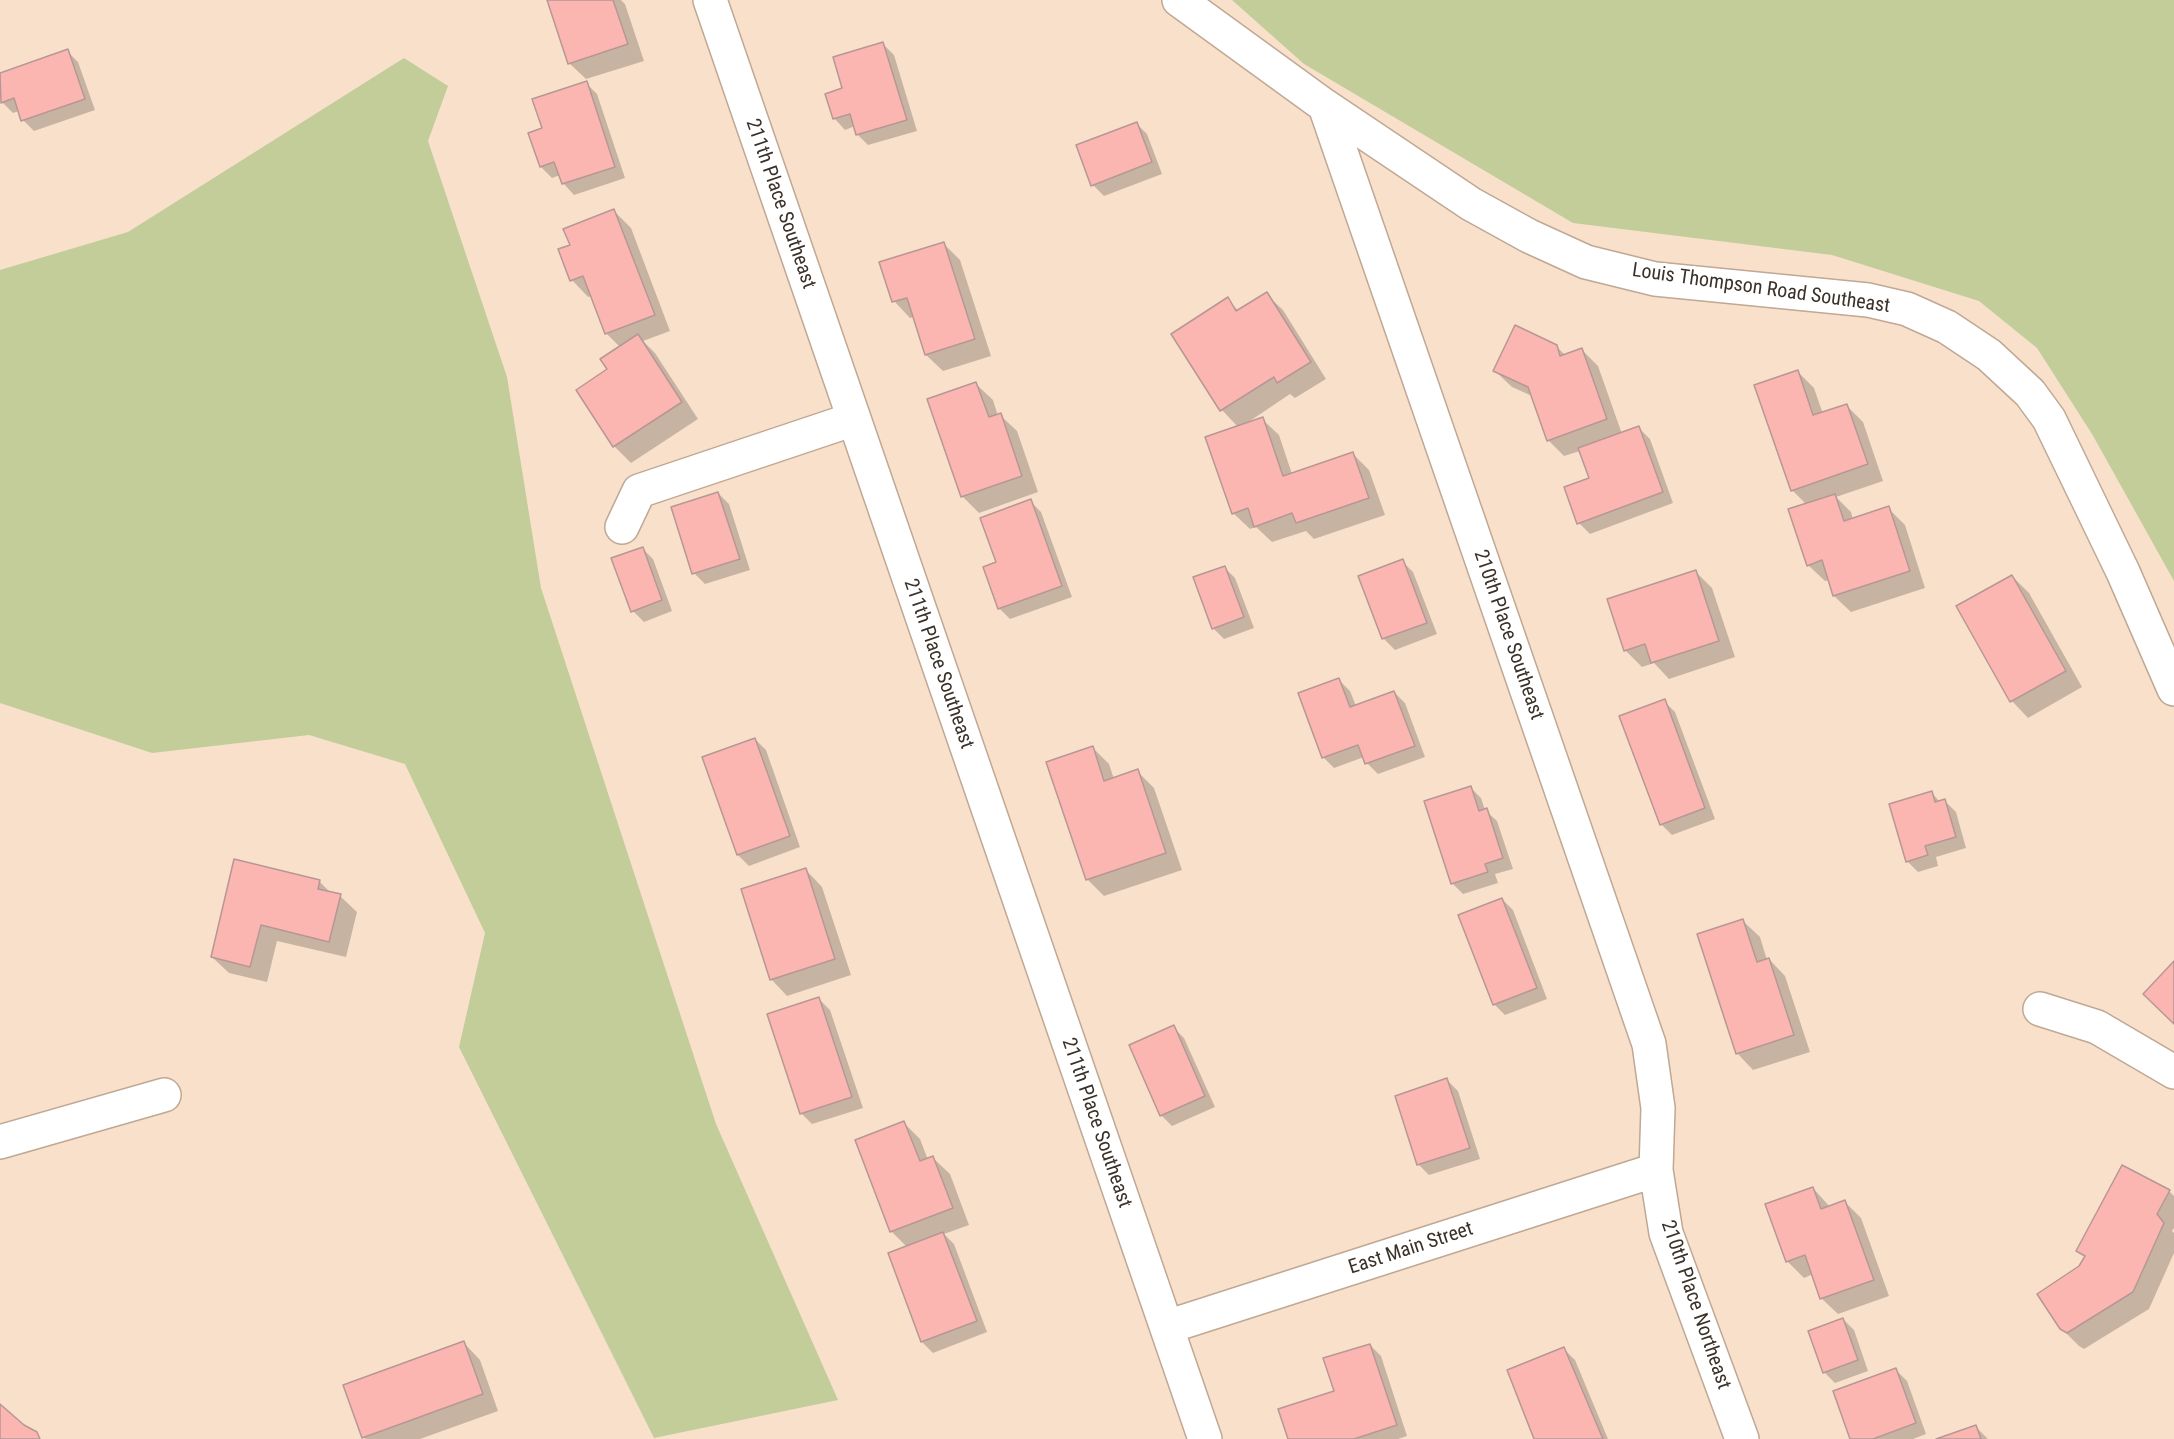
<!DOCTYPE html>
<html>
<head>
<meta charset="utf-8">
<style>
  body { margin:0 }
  canvas { display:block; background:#f9e0cb }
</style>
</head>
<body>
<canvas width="2174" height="1439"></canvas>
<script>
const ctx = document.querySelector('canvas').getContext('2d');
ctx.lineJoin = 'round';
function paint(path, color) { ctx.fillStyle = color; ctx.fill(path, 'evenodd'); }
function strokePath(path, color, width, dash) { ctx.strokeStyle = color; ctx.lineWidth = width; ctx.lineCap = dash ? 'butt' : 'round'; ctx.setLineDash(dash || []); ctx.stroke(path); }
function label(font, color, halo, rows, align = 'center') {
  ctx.font = font + ' "Roboto Condensed",sans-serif'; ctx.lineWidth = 6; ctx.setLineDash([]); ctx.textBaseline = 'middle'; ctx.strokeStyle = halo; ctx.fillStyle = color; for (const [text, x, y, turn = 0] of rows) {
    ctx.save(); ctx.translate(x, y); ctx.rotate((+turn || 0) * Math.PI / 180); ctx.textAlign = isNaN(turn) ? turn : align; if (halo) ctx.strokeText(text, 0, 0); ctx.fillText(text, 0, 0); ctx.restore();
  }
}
paint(new Path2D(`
  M1232,0h942v581l-82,-147 -55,-86 -58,-47 -147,-46 -259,-32 -269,-159z
  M404,58l44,28 -20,55 79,236 34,211 175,536 122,276 -184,38 -195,-391 26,-114 -80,-169 -96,-29 -157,18 -152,-50v-433l128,-38z`), '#c2cd9a');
paint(new Path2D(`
  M549,0h72l4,4 19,57 -58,18 -17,-16z
  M883,44l11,11 23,76 -49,14 -11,-11 -2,-8 -10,4 -11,-12 10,-29z
  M67,51l11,11 17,48 -61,21 -11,-11 -4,-9 -6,2 -11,-11 -2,-6v-22z
  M586,83l11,11 28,84 -51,17 -11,-12 -3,-8 -8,3 -11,-11 3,-38z
  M1136,123l11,11 15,40 -58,22 -11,-11z
  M614,211l17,17 39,103 -27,10 12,12 43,66 -67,44 -17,-17 -36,-56 31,-20 12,-22 -15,-15 -14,-37 -4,1 -16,-17v-34z
  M944,244l16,16 31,96 -48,15 -17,-16 -12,-38 -4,1 -16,-17z
  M1266,294l17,16 43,69 -31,19 -5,-4 -46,31 18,-6 17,16 13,39 61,-20 16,16 16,45 -71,24 -8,-8 -34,11 -16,-15 -6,2 -17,-16 5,-86 -16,-17 -49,-76 54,-35 12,12z
  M1556,346l10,10 16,-6 16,16 24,68 17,-6 11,11 23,64 -83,31 -11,-11 12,-44 -11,-28 -16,5 -16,-16 -16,-44 -20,-9 -17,-16z
  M1797,371l17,17 9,26 23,-9 17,17 20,59 -47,16 15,15 2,8 35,-12 17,17 20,63 -74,24 -17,-16 -5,-16 -4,1 -17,-16 -1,-60 -15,-15z
  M976,384l17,16 5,16 2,-1 17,16 21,61 -59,21 -16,-16 -34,-97z
  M718,493l11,11 21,66 -45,14 -11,-11z
  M1030,501l11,11 31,85 -62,22 -11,-11 -1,-45z
  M642,548l11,11 19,52 -28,11 -11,-11 -20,-52z
  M1402,561l11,11 24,62 -42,16 -11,-11 -24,-62z
  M1224,567l11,11 19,50 -30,11 -11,-11z
  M1695,571l17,17 23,69 -66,22 -15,-16 -12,4 -16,-16 -17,-51z
  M2012,576l17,17 53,94 -54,31 -16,-17 -54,-94z
  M1339,680l11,11 6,15 38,-14 11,11 20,54 -47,17 -11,-11 -3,-6 -30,11 -11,-11z
  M1664,701l11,11 40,107 -43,16 -11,-11z
  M755,739l11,11 34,97 -51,19 -11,-11z
  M1092,747l17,17 5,15 23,-8 17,17 28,82 -78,26 -17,-17z
  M1470,787l11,11 4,12 12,11 16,48 -18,5 3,9 -35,11 -11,-11z
  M1932,793l8,9 5,-1 11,11 10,36 -30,9 2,9 -20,6 -11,-11z
  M806,870l16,17 29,88 -64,21 -16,-17z
  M319,881l13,13 8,2 17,16 -11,45 -69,-16 -10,41 -38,-9 -17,-16z
  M1502,899l11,11 34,89 -42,16 -11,-11z
  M1743,921l17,16 7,23 2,-1 16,17 25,76 -57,18 -16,-17z
  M819,999l11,11 33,98 -51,16 -11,-11z
  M1173,1027l11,11 31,69 -43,19 -11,-11z
  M1447,1080l11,11 22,68 -51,16 -11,-11z
  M904,1123l16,16 8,21 5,-2 17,16 19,51 -25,9 10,10 33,88 -54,21 -11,-11 -32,-88 17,-7 -16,-16z
  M1813,1188l17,19 15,-5 16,16 28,78 -51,18 -17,-16 -8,-24 -9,4 -17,-17z
  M2169,1191l5,5v32l-2,3 2,2v20l-25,56 -65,40 -5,-3 -18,-18 19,-61 6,-9 -8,-8z
  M1843,1319l11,11 14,41 -33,12 -11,-11z
  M464,1343l16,17 18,51 -78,28h-54l-3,-2z
  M1370,1345l11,11 26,80 -9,3h-109l47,-47z
  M1564,1349l11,11 33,79h-73z
  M1896,1370l11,11 19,53 -13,5h-61z
  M1976,1427l12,12h-48z`), '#0003');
const building = new Path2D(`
  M547,0h66l15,44 -60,20z
  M883,42l24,78 -51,15 -6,-21 -17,5 -8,-25 17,-6 -9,-31z
  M68,49l17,50 -64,22 -7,-23 -13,5 -1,-30z
  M587,81l28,86 -53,17 -8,-22 -14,5 -12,-34 14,-5 -10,-29z
  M1137,122l15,40 -61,24 -15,-41z
  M614,209l41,106 -50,19 -22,-58 -13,5 -12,-32 12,-4 -7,-16z
  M944,242l31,97 -50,16 -18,-57 -15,4 -13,-40z
  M1267,292l44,70 -34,21 -3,-6 -54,34 -49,-77 57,-37 8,14z
  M1515,325l42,20 3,11 22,-8 25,71 -60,22 -19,-54 -35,-16z
  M638,334l44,68 -69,45 -37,-57 31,-21 -7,-10z
  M1798,370l15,45 34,-11 21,60 -77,27 -37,-106z
  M976,382l13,35 12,-4 21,63 -61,21 -34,-98z
  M1263,417l20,59 70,-24 16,46 -73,25 -4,-10 -38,14 -6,-19 -16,6 -27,-77z
  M1639,426l24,66 -86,32 -13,-37 25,-9 -11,-30z
  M718,492l22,67 -48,15 -21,-67z
  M1835,494l9,27 45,-15 21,65 -77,25 -11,-36 -15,6 -19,-57z
  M1031,499l31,87 -64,23 -15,-42 13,-5 -16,-44z
  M643,547l19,53 -31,12 -20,-54z
  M1403,559l24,64 -45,16 -24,-63z
  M1225,566l19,51 -32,12 -19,-52z
  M1696,570l23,71 -68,22 -6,-19 -21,7 -17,-52z
  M2012,575l54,96 -56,31 -54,-96z
  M1339,678l11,29 44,-16 21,55 -50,18 -7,-19 -36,13 -24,-65z
  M1665,699l40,109 -45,17 -41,-109z
  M755,738l35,98 -53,19 -35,-98z
  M1093,746l11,35 34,-12 28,84 -80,27 -40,-118z
  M1471,786l8,25 8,-3 16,50 -18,6 3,8 -37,12 -27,-83z
  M1932,791l3,11 10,-3 11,38 -31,9 3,9 -22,7 -17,-58z
  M234,859l86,21 -2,9 23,5 -12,48 -68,-17 -11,42 -39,-10z
  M806,868l29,91 -65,21 -29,-91z
  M1502,898l35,90 -44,17 -35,-90z
  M1743,919l14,43 12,-4 25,77 -58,19 -39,-120z
  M2174,961v63l-31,-30z
  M819,997l33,100 -52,17 -33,-100z
  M1174,1025l31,71 -45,20 -31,-71z
  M1447,1078l23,70 -53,17 -22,-69z
  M904,1121l16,40 13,-5 20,52 -63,24 -35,-92z
  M2122,1165l48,25 -13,24 7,9 -31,69 -66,41 -7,-4 -23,-35 42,-28 6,-10 -9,-5z
  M1813,1187l8,22 24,-9 29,80 -54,19 -15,-44 -19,7 -21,-58z
  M943,1232l34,89 -56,21 -33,-89z
  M1843,1318l15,42 -35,13 -15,-42z
  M464,1341l19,53 -121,44 -19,-53z
  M1370,1344l27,81 -43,14h-66l-10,-30 56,-18 -11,-33z
  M1564,1347l39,92h-69l-27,-69z
  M1896,1368l20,55 -43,16h-23l-17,-48z
  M0,1404l24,21 13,7 3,7h-40z
  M1976,1425l5,14h-45z`);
paint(building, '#fbb6b1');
strokePath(building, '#b79795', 1.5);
const minor = new Path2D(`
  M710,0l495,1439
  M1179,0l146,106 146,98 58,32 57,26 69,17 213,21 39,9 40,18 42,28 41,38 19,26 74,153 51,117
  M1325,106l324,938 9,64 -2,62 10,63 76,206
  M622,527l17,-36 215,-72
  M2040,1009l57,18 77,45
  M0,1142l164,-47
  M1167,1327l489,-157`);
strokePath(minor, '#bfa894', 36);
strokePath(minor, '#fff', 33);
label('20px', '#3a3129', '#fff', [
  ["211th Place Southeast",780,204,71],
  ["Louis Thompson Road Southeast",1761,289,8],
  ["210th Place Southeast",1508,635,71],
  ["211th Place Southeast",938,664,71],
  ["211th Place Southeast",1096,1123,71],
  ["East Main Street",1411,1249,-18],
  ["210th Place Northeast",1695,1305,71]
]);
</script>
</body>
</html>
